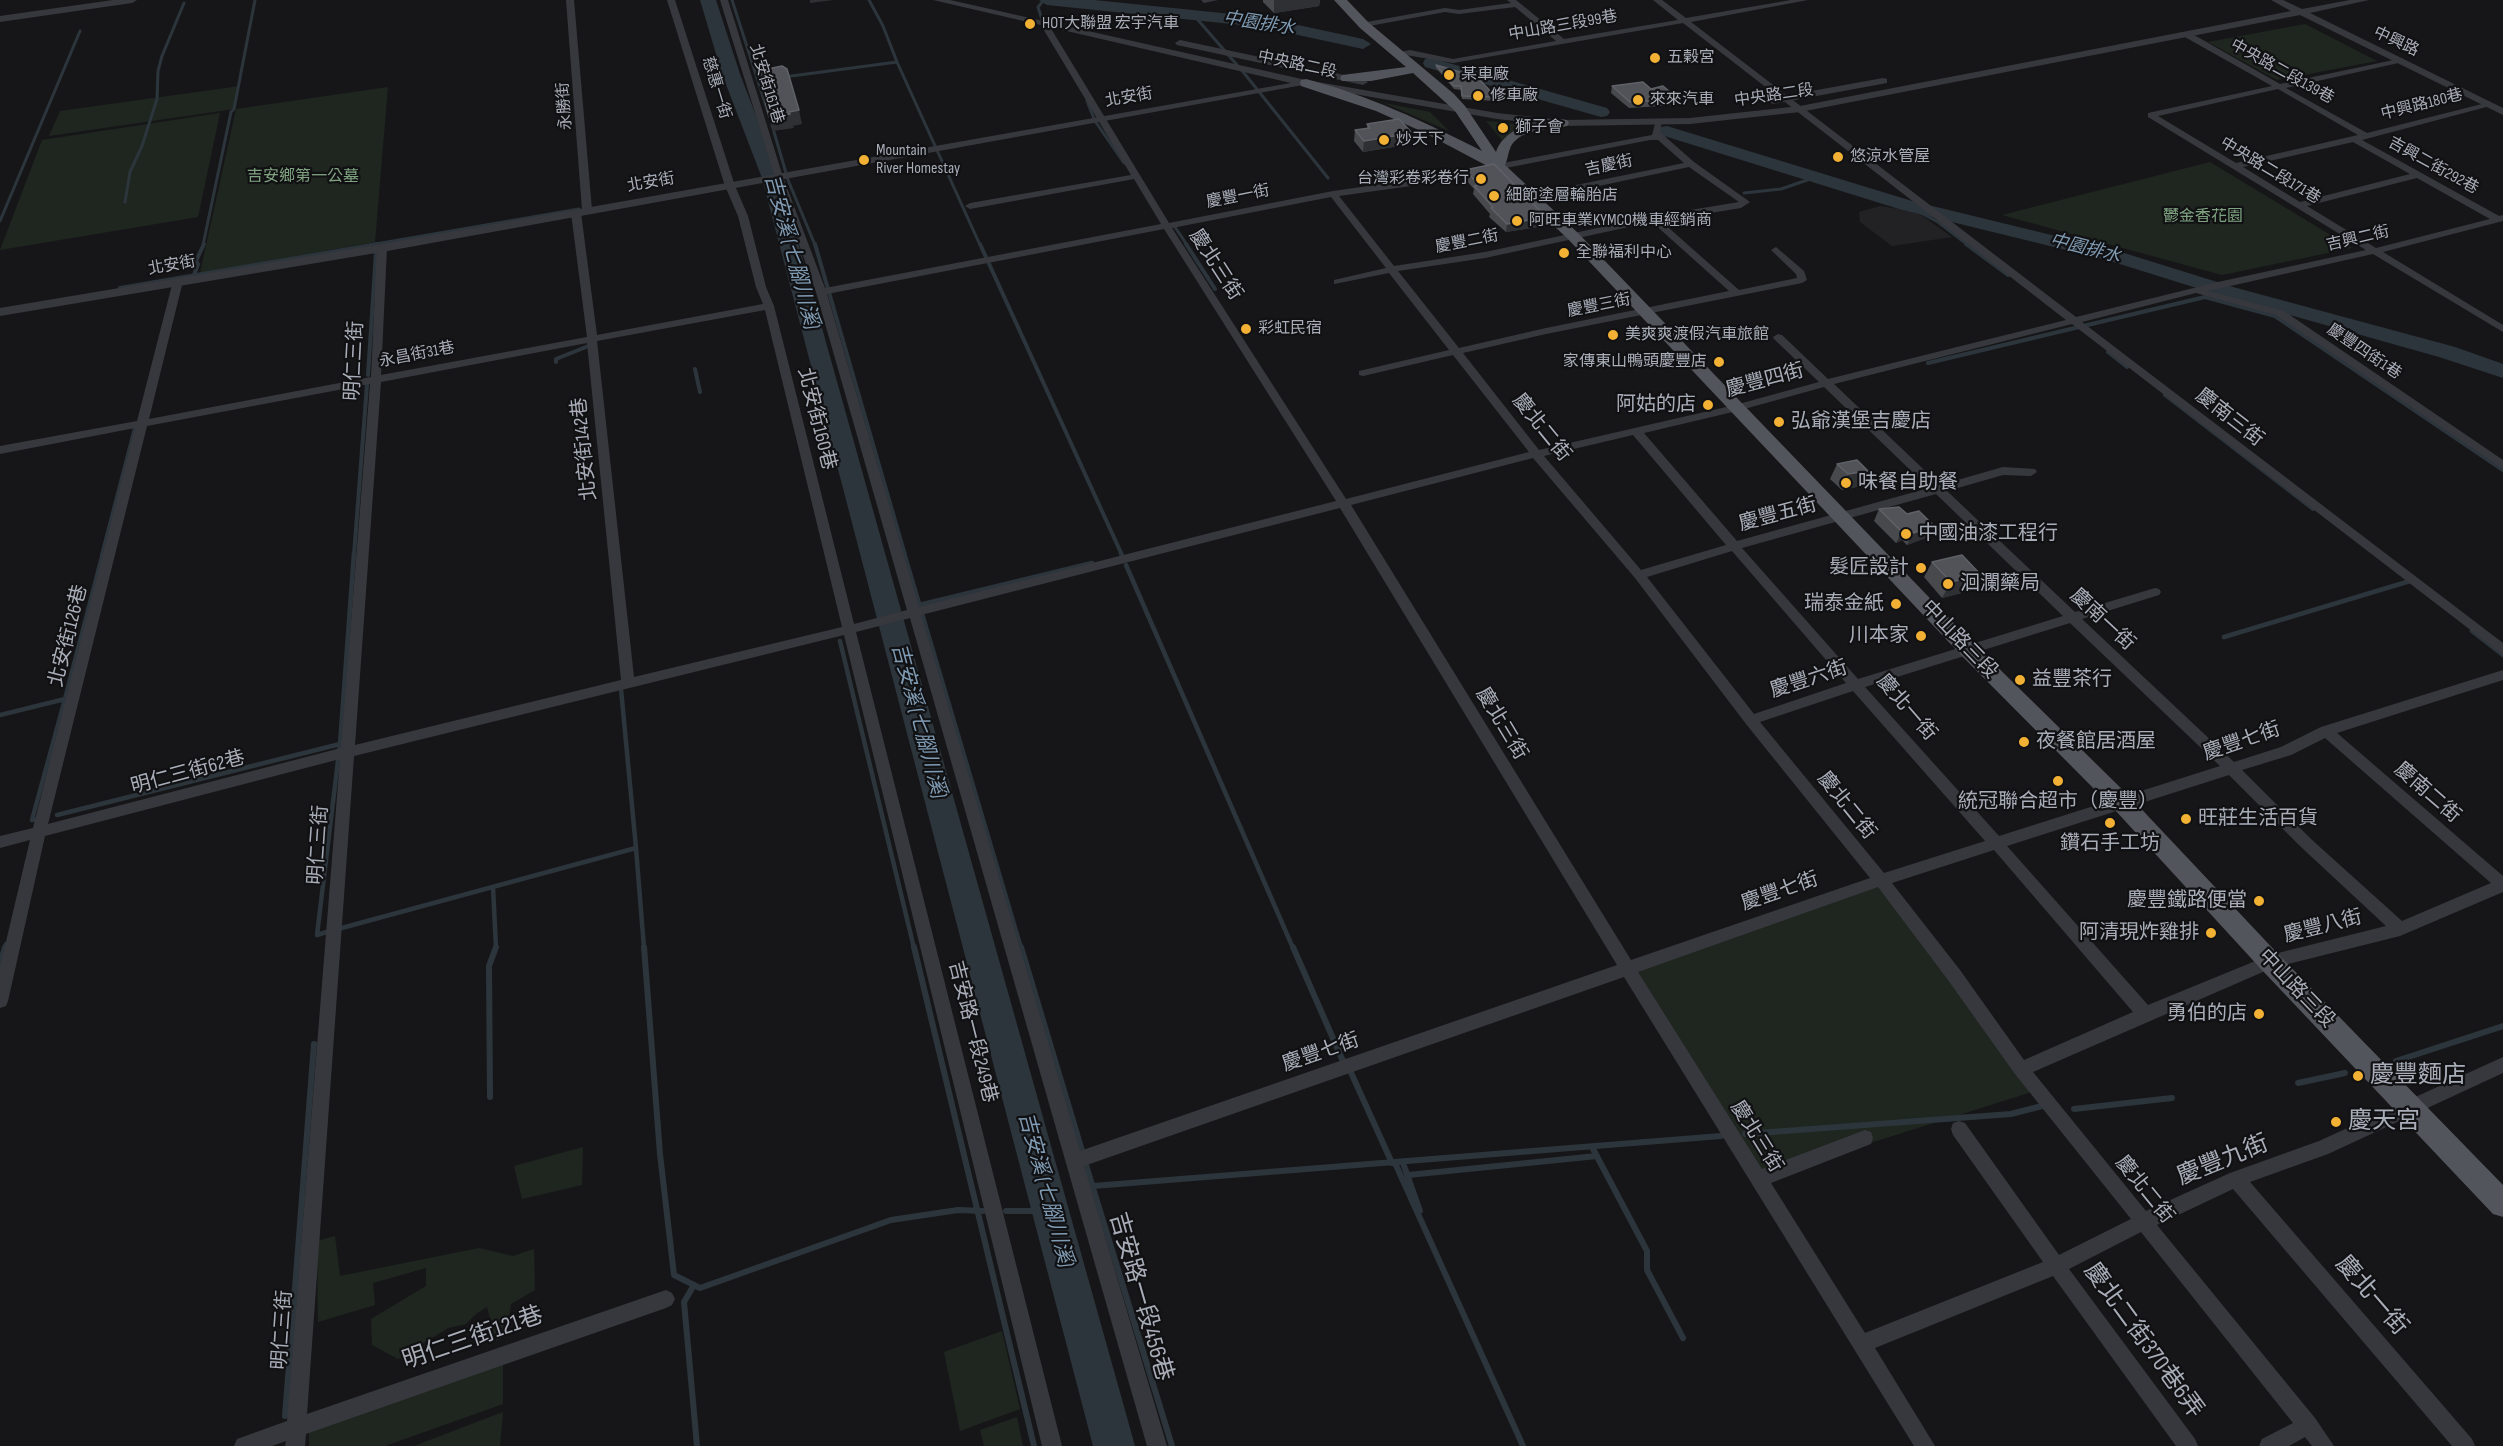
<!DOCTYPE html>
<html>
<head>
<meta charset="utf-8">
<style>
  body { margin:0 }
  canvas { display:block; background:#161618 }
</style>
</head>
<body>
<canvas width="2503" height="1446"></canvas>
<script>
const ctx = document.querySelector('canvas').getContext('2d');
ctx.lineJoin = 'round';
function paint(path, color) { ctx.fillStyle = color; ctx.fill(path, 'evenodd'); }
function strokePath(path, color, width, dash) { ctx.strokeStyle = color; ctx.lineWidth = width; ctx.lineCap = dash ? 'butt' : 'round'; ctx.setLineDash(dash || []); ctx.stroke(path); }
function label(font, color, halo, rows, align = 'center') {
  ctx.font = font + ' "Sofia Sans Condensed","Noto Sans TC",sans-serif'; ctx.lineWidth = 4.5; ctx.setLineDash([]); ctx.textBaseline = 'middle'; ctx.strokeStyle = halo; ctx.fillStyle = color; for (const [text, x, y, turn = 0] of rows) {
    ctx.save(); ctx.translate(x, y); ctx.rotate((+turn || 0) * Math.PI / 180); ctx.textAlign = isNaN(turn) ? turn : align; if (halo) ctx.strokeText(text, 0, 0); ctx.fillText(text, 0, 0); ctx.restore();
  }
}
paint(new Path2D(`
  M1880,206l37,6 35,25 -60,9 -32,-24 -1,-10z`), '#222225');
paint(new Path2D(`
  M2305,24l72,37 -100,19 -69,-38z
  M240,86l-6,23 -185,27 11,-25z
  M388,87l-13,155 -175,31 36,-164z
  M1384,103l46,9 19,19z
  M220,113l-22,104 -198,33 42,-110z
  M1486,121l39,4 -23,15z
  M2210,162l142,86 -130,27 -220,-60z
  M1878,886l160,204 -272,86 -136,-203z
  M583,1147l-1,38 -60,14 -8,-33z
  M335,1236l5,40 139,-28 34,8 21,-7 1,41 -24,14 -5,31 -10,6 -9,-34 -11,7 -10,10 -18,4 -50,31 -26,-14 -1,-26 55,-33v-18l-53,15 2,22 -57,17 -1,-81z
  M1002,1331l18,78 -60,22 -16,-79z
  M503,1363v41l-118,42h-76v-15z
  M503,1412l-3,34h-86z
  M1017,1417l6,29h-39l-4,-16z`), '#1e261f');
strokePath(new Path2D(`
  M732,0l36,112
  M869,0l14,26 14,36 83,183
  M1044,0l-6,7 6,19
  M1200,16l-2,4 46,53 84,105
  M784,77l113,-15
  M1087,101l8,20 29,42
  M772,125l16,55 27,65
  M1744,193l37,-4 35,-12
  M125,202l5,-30 12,-26 15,-47 1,-28 4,-15 22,-53
  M1906,205l32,17 30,23
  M0,221l80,-190
  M1173,224l14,21
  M203,245l28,-133 3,-3 21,-109
  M370,245l209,-36`), '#2c353c', 3);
strokePath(new Path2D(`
  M815,244l90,311
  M980,244l142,311
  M1186,244l29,45
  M1966,244l42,31
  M194,275l4,-11 -2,-3 8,-17
  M120,288l258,-44
  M2108,352l19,15
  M556,362v-3l35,-14
  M1928,363l277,-66 70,19 228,154
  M695,369l5,23
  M368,375l8,-123
  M2165,395l148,114
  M102,555l33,-127
  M354,555l13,-170`), '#2c353c', 4);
strokePath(new Path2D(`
  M904,553l117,395
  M1121,553l1,3
  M1126,565l167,383
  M919,605l173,-42
  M2472,631l31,24
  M2224,637l186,-56
  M840,641l74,307
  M621,689l15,159
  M65,699l38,-146
  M0,715l65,-16 -33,121 8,-1
  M340,744l14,-191
  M57,815l283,-71 -23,191 13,-4
  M493,887l3,61
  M338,929l298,-81 8,100
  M5,948l1,-4`), '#2c353c', 4.5);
strokePath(new Path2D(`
  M644,947l16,207 14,121 26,13 191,-68 67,-10 25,1
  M914,947l120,499
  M1021,947l62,207
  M1293,947l49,112 6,7 44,97
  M0,965l5,-18
  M2396,1061l107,-35
  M2298,1083l47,-10
  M490,1097l-1,-131 7,-19
  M2074,1109l98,-11
  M1745,1134l266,-20 31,-8
  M1592,1147l55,104v19l36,68
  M1085,1162l87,284
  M1395,1163l128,283
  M1403,1163l17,48
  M1408,1175l189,-19
  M1093,1186l628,-50
  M1045,1193l15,-4
  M1006,1211h44
  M694,1285l-10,17 13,144
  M285,1416l29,-372`), '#2c353c', 6);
paint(new Path2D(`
  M700,0h16l24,74 40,104 355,1268h-42l-331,-1268 -40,-104z
  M1039,0h55l167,17 102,22 8,5 -8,5 -102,-22 -214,-22z
  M1431,58l176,50 3,4 -3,4 -6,1 -176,-50 -2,-4 2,-4z
  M1667,126l245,75 209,51 112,35 222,60 48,17v14l-64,-21 -220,-62 -112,-35 -208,-51 -238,-74 -3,-4 3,-4z`), '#2c353c');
paint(new Path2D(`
  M566,0h8l18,210 -5,3 -5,-3z
  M667,0h8l60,186 13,30 18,71 8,19 80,318 53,-14 -91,-318 -41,-115 -55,-177h8l55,177 42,111 336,-64 -27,-45 -164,30 -5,-3 5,-3 161,-28 -92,-153 4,-2 4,2 122,201 164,-32 85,-12 234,-44 4,-15h6l-2,12 34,30 56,40 -9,6 -80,13 78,69 58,-12 -1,-4 -25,-24 5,-3 28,24 3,9 -5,3 -256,51 -83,19 76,97 196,-45 84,-23 -45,-43 -1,-2 5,-3 4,1 46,44 238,-59 -383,-297 -230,40 -59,-10 16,-3 43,9 103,-18 -41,-34 -56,7 -14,-2 -81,15h-3v-4l84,-15 14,2 52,-7 -4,-3h9l48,39 114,-19 -25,-20h9l24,18 105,-18h17l-117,22 385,295 142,-35 148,-32 -218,-133v-4l124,-27 -89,-50v-4h6l91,52 123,-26v4l-117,26 81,45 123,-31v4l-128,34 137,76 4,-1v6l-120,31 120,73v7l-130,-78 -165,37 76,20 219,149v9l-227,-154 -80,-22 -114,29 421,321v12l-431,-331 -238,60 106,101 63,-18 32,2 2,3 -6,4 -28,-1 -56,16 128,121 80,-24 4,1 2,3 -2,3 -77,24 152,143 47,-15 40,-20 182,-57v10l-166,53 166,143v16l-103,44 -128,32 -239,104 113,139 84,-38 89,-32 184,-84v16l-175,81 -78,28 222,257 3,7h-23l-219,-257 -76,36 158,193 19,28h-22l-7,-9 -16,9h-30l3,-7 31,-16 -152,-191 -72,37 126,170 3,7h-22l-123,-170 -178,72 60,98h-21l-290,-469 -540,189 83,280h-20l-237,-828 -54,14 206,814h-20l-198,-811 -490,121 -47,658 359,-124 6,3 3,6 -3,6 -6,3 -360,126 -1,12h-20l1,-5 -14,5h-38l3,-7 50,-18 53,-662 -295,77 -37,165 -2,5 -6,2v-41l30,-127 -30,8v-12l33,-8 102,-400 -135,26v-8l137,-25 36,-140 5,-3 5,3 -34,138 222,-42 6,-129 5,-3 5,3 -6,127 206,-38 -16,-124 5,-3 5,3 16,122 166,-31 -7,-17 -18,-71 -13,-30zM2278,89l80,46 -122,28 -78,-47zM1650,140h8l26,23 -152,31 -5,3 5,3 157,-33 50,35 -85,14 -169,36 -91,14 -55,-70 79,-11zM2353,142l57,32 -110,28 -57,-35zM2417,178l73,41 -114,29 -69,-42zM1331,197l55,71 -52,12v4l55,-11 60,77 -90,21v4l4,1 90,-21 76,97 -183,47 -174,-271zM1652,222l77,69 -183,37 -87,20 -61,-77 87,-13zM1164,229l172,272 -417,106 -92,-313zM765,310l77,317 -208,50 -37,-336zM587,343l34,337 -266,65 26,-363zM370,384l-29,364 -293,76 99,-398zM1824,387l105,101 -192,53 -93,-108 93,-22zM1633,435l93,110 -85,25 -97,-114zM1533,458l102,120 111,146 124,154 -239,82 -280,-455zM1936,494l127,122 -205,63 -116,-131zM1340,508l277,457 -537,186 -159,-536zM1732,551l114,132 -92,31 -107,-137zM2070,623l150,143 -221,70 -134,-149zM1853,691l132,150 -101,32 -124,-151zM2325,738l166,145 -89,38 -91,-82 -69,-69 49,-15zM2229,775l72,72 85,79 -116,29 -122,50 -141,-159zM1994,850l139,162 -109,48 -64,-90 -68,-87zM1878,887l70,93 67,94 116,145 -72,36 -94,-132 -6,-2 -6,2 -2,6 2,6 90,127 -178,71 -94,-150 100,-39 2,-6 -2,-6 -6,-2 -103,39 -124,-197z
  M1201,0h17l-14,3z`), '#37383d');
paint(new Path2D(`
  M113,0h24l-5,3 -132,19v-6z
  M933,0h17l356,80 191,33 65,7 128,-2 110,-12 491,-95 -20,-11h12l19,9 48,-9h19l-59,13 193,95v7l-203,-100 -500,97 -110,12 -128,2 -65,-7 -194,-34 -921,167 -382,64v-8l382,-64 909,-161z
  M1180,40l183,39 5,3 -5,3 -186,-40 -2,-2z
  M1883,78l4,1v4l-114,21 -5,-3 5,-3z`), '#37383d');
paint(new Path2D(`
  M1334,0h13l21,22 86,72 11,12 31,46c7,-24 48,-37 71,-32l2,3 -2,3c-18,4 -45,2 -56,20 -3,6 -3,13 -6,19l73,68 398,413 155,152 148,157 224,230v32l-10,-3 -232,-245 -146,-159 -153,-154 -394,-417 -75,-70 -70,-37 -47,-21 -75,-25 -1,-3 1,-3 5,-1c62,16 119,43 176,72l-27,-40 -42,-38 -42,8h-29l-2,-3 2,-3 64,-8 -46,-39z`), '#53555c');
paint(new Path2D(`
  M1263,0h57l-1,6 -45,7 -11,-11z
  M1436,65l60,32v4l-34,-2 -1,-9 -7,-1 -18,-21z
  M1612,86l39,3 27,10 -2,6 -47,3 -18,-15z
  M1367,124l45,9 -1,11 -48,8 -9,-11 1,-11 12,-2z
  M1465,170l81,47 -2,9 -38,6 -17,-15 1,-3 -17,-20 1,-5 -10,-11z
  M1837,464l31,7 -7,15 -19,4 -12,-11z
  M1879,509l49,28 -21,8 -5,-5 -6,3 -22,-22z
  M1932,562l49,13 -8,15 -31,8 -18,-21z`), '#47494d');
paint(new Path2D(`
  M810,0h23l-23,3z
  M1274,0h46l-1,6 -45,7z
  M799,110l3,14 -9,2 1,2 -21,3 -4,-14z
  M1412,133l-1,11 -48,8 1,-11z
  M1546,217l-2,9 -38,6 1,-8z
  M1868,471l-7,15 -19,4 6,-16z
  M1934,526l-6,11 -21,8 6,-12z
  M1908,528l-6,12 -6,3 6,-11z
  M1981,575l-8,15 -31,8 9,-16z`), '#2f3033');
const building = new Path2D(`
  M1436,65l41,12 19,20 -34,-1 -1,-10h-7z
  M782,66l5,3 12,41 -10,2 1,2 -21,3 -11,-46z
  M1643,82l8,7 12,-3 15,13 -48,3 -18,-16z
  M1399,119l13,14 -48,8 -9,-11 15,-2 -3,-4z
  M1494,164l52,53 -39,7 -16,-16 2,-1 -19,-21 5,-1 -14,-15z
  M1857,460l11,11 -20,3 -11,-10z
  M1899,507l8,7 12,-3 15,15 -21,7 -5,-5 -6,4 -23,-23z
  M1962,555l19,20 -30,7 -19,-20z`);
paint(building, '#525359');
strokePath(building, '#5f6168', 1.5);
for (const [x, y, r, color] of [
  [1030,24,6,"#f2b134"],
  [1655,58,6,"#f2b134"],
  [1449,75,6,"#f2b134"],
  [1478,96,6,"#f2b134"],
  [1638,100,6,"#f2b134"],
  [1503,128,6,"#f2b134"],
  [1384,140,6,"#f2b134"],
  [1838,157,6,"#f2b134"],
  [864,160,6,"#f2b134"],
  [1481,179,6,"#f2b134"],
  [1494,196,6,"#f2b134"],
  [1517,221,6,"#f2b134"],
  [1564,253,6,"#f2b134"],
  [1246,329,6,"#f2b134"],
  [1613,335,6,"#f2b134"],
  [1719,362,6,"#f2b134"],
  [1708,405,6,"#f2b134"],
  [1779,422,6,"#f2b134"],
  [1846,483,6,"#f2b134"],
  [1906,534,6,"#f2b134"],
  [1921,568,6,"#f2b134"],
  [1948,584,6,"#f2b134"],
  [1896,604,6,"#f2b134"],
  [1921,636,6,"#f2b134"],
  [2020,680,6,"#f2b134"],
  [2024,742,6,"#f2b134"],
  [2058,781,6,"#f2b134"],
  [2186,819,6,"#f2b134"],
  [2110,823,6,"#f2b134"],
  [2259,901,6,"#f2b134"],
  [2211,933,6,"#f2b134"],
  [2259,1014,6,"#f2b134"],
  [2358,1076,6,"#f2b134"],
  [2336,1122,6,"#f2b134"]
]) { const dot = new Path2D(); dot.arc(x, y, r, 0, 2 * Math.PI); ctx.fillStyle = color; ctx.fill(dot); strokePath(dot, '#111113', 2); }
label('16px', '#a8adb8', '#111113', [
  ["HOT大聯盟 宏宇汽車",1042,24],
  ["五榖宮",1667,58],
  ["某車廠",1461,75],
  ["修車廠",1490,96],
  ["來來汽車",1650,100],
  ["獅子會",1515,128],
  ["炒天下",1396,140],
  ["Mountain",876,151],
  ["River Homestay",876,169],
  ["悠涼水管屋",1850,157],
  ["台灣彩卷彩卷行",1469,179,"right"],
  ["細節塗層輪胎店",1506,196],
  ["阿旺車業KYMCO機車經銷商",1529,221],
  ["全聯福利中心",1576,253],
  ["彩虹民宿",1258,329],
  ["美爽爽渡假汽車旅館",1625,335],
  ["家傳東山鴨頭慶豐店",1707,362,"right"]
], 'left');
label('16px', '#a8adb8', '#111113', [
  ["中山路三段99巷",1563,26,-10],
  ["中興路",2396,42,25],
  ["中央路二段",1297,65,12],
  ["中央路二段139巷",2282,72,29],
  ["北安街161巷",766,84,73],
  ["慈惠一街",716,88,73],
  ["中央路二段",1774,96,-8],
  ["北安街",1129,98,-10],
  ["中興路180巷",2422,105,-14],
  ["永勝街",565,106,-94],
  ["吉慶街",1609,166,-12],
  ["吉興二街292巷",2433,166,29],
  ["中央路二段171巷",2270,171,31],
  ["北安街",651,183,-10],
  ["慶豐一街",1238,197,-11],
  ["吉興二街",2358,239,-13],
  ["慶豐二街",1467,242,-11],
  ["北安街",172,266,-10],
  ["慶豐三街",1599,306,-11],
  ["慶豐四街1巷",2364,352,34],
  ["永昌街31巷",417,355,-11]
]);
label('16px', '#7fa381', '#111113', [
  ["吉安鄉第一公墓",303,177],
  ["鬱金香花園",2203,217]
]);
label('italic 18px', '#7f9bb3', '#111113', [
  ["中園排水",1259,24,9],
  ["中園排水",2085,249,14]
]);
label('20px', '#a8adb8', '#111113', [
  ["慶北三街",1215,265,57],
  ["明仁三街",355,361,-87],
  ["慶豐四街",1765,381,-15],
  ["慶南三街",2229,418,38],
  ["北安街160巷",816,419,76],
  ["慶北二街",1541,428,51],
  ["北安街142巷",585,449,-96],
  ["慶豐五街",1778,515,-15],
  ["慶南一街",2102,620,43],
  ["北安街126巷",69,636,-76],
  ["中山路三段",1959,640,46],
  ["慶豐六街",1809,680,-18],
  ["慶北一街",1906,708,49],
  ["慶北三街",1501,724,59],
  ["慶豐七街",2242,742,-19],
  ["明仁三街62巷",188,773,-15],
  ["慶南二街",2427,793,41],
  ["慶北二街",1846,806,51],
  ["明仁三街",319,845,-86],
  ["慶豐七街",1780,892,-19],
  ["慶豐八街",2323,927,-14],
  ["中山路三段",2296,989,46],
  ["吉安路一段249巷",972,1032,76],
  ["慶豐七街",1321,1053,-19],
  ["慶北三街",1756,1137,58],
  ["慶北二街",2144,1190,51],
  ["明仁三街",283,1330,-86]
]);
label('20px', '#a8adb8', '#111113', [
  ["阿姑的店",1696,405],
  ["弘爺漢堡吉慶店",1791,422,"left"],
  ["味餐自助餐",1858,483,"left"],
  ["中國油漆工程行",1918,534,"left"],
  ["髮匠設計",1909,568],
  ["洄瀾藥局",1960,584,"left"],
  ["瑞泰金紙",1884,604],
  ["川本家",1909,636],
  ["益豐茶行",2032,680,"left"],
  ["夜餐館居酒屋",2036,742,"left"],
  ["統冠聯合超市（慶豐）",2058,802,"center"],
  ["旺莊生活百貨",2198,819,"left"],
  ["鑽石手工坊",2110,844,"center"],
  ["慶豐鐵路便當",2247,901],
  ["阿清現炸雞排",2199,933],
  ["勇伯的店",2247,1014]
], 'right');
label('italic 21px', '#7f9bb3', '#111113', [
  ["吉安溪 (七腳川溪)",791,252,75],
  ["吉安溪 (七腳川溪)",918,721,75],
  ["吉安溪 (七腳川溪)",1045,1190,75]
]);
label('24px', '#a8adb8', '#111113', [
  ["慶豐麵店",2370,1076],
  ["慶天宮",2348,1122]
], 'left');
label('24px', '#a8adb8', '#111113', [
  ["慶豐九街",2223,1161,-22],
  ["慶北一街",2371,1296,49],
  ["吉安路一段456巷",1140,1297,74],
  ["明仁三街121巷",473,1339,-19],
  ["慶北二街370巷6弄",2143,1341,54]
]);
</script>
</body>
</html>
